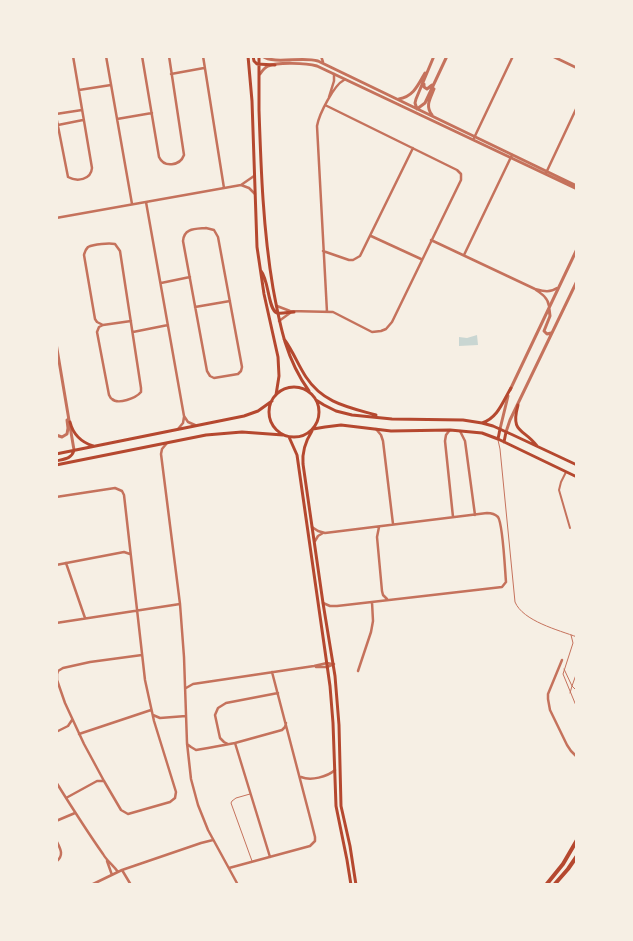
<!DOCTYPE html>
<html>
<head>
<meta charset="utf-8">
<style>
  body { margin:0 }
  #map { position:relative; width:633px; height:941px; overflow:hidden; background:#f6efe4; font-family:Rubik,sans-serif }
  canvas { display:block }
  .frame { position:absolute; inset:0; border:58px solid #f6efe4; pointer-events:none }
</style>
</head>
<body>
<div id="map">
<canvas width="633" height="941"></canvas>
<div class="frame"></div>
</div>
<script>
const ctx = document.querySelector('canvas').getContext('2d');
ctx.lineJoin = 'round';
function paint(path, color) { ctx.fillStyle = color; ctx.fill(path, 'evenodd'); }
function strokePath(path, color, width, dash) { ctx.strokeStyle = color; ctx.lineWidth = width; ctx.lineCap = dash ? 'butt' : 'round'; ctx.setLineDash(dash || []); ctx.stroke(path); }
paint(new Path2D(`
  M477,335l1,10 -19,1v-9l8,1z`), '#c9d6d2');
strokePath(new Path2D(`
  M498,440l2,9 15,153c8,19 43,28 62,35
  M571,635l2,8 -10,31 14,34
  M564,669l8,17 -2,7
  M577,672l-5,14 5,5
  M250,794l-14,4 -4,3 -1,2 21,58`), '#c5725c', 1);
strokePath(new Path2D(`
  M566,472l-5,10 -2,8 11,38`), '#c5725c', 2);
strokePath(new Path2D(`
  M106,56l26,148
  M142,56l17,101c5,11 21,9 25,-2l-15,-99
  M203,56l21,132
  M321,56l2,6
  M382,56h2
  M552,56l25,12
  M171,74l33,-6
  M79,90l32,-5
  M329,97l5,-16v-7
  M56,114l26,-4
  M56,116l12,61c9,5 23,3 24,-9l-19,-112
  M117,119l35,-6
  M58,125l25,-5
  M474,138l39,-82
  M546,173l31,-66
  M241,185l8,3 6,6
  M146,202l38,214 4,6 7,3
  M56,218l185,-33 13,-9
  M206,228l8,2 4,7 24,130 -1,4 -3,3 -24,4 -4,-2 -3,-5 -24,-130c1,-13 12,-12 23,-13z
  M371,236l50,23
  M431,240l104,49c8,2 15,4 22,-1
  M323,251l26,9h4l7,-4 53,-108
  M464,255l48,-100
  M161,283l29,-6
  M536,290c6,4 12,8 13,16
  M277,306l13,5 43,1 39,20 9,-1 5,-2 6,-7 69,-142v-6l-4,-4 -132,-65
  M195,307l35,-6
  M327,312l-10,-186c2,-12 17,-41 27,-46
  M279,321l11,-8
  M103,325l-6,-3 -2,-3 -11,-64c1,-4 1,-5 4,-8 6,-3 21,-4 27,-3l5,7 21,137v4c-5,6 -23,13 -29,7 -2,-1 -2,-3 -3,-4l-12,-63 2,-5 4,-2 28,-4
  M133,332l35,-7
  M178,429l5,-6 1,-6
  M376,429l5,6 2,6 10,83
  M449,431l-3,4 -1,6 8,76
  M460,431l5,10 10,74
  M167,443l-5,6 -1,5 19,150 4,53 3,86 4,36 7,26 10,25 30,55
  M56,497l59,-9 7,3 2,4 21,185 9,41 22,71 -1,6 -5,4 -42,12 -7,-4 -17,-29 -20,-37 -19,-41 -8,-23v-6l1,-3 5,-3 27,-6 52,-7
  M312,527l6,4 7,2 162,-20c4,0 8,1 11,4 5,7 7,54 8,65l-4,5 -165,19h-7l-7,-3
  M379,527l-2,10 5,54 1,4 4,4
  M315,541l3,-5 5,-3
  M66,563l19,55
  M56,565l68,-13 6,2
  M56,623l124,-19
  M562,660l-14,34v5l2,11 17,35 4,6 6,6
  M316,667h11l7,-3
  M358,671l13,-39 2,-11 -1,-19
  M186,688l7,-4 121,-18 13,-3 5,1
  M153,715l7,3 26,-2
  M56,732l12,-6 4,-6
  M79,734l72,-24
  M235,743l35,114
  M187,744l4,3 5,3 12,-2 27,-5 47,-13 3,-3 1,-4
  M228,744l-4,-2 -4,-4 -5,-23 3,-7 8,-5 52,-10
  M301,777c10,4 26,0 34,-7
  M56,782c15,24 30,48 47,72 4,7 10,11 15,18
  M66,798l31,-17h7
  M56,821l19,-8
  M56,840c4,8 9,15 0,22
  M107,861l5,14
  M229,868l81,-22 5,-5v-4l-4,-16 -39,-149
  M122,870l9,15
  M91,885l31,-15 79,-27 12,-3
  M302,885h4`), '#c5725c', 2.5);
strokePath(new Path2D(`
  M262,56c13,9 39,0 56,5l259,125
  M260,74c2,-3 4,-6 8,-8 10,-4 38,-3 49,0l260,123
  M424,84v3l3,2 5,-4
  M399,99c15,-3 19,-14 26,-26
  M417,109l8,-6 22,-47
  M417,109l-2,-6 1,-4 18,-43
  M432,115c-7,-9 -2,-16 2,-26
  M549,308l1,8 -6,15 3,3 4,-1
  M56,343l18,107
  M510,390l67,-141
  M500,429l8,-33
  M506,432l4,-12 67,-139
  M56,435l6,2 5,-3 1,-6 -1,-8`), '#c5725c', 3);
strokePath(new Path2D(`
  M248,56l4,45 5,146 7,47 14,63 1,19 -3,19
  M253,56l1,5 3,3 18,1
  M259,56c0,18 0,36 0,54 2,59 4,119 14,178 7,38 13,71 36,103
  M261,271c8,9 7,39 16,42 5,1 12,-1 17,-1
  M284,339c9,12 14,26 22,38 17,26 42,30 70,38
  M269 412a25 25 0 1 1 50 0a25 25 0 1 1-50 0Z
  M316,400l8,5 12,6 16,4 40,4 71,1 19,3 11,3 20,9 64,30
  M518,405c-8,29 6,23 19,41
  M70,422c3,12 11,20 23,24
  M482,423c16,-5 21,-22 29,-35
  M313,429l12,-2 16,-2 50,6 59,-1 32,3 16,6 79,38
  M312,431c-7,11 -10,21 -9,33l20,139 12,73 4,49 2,81 9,40 6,39
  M289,437l8,18 33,231 3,37 3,83 11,54 4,25
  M498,439l2,-10
  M504,442l2,-10
  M56,454l188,-38 14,-5 14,-10
  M56,461c8,-2 16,-2 18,-11
  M56,465l150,-30 36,-3 41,3`), '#b5482f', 3);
strokePath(new Path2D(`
  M546,885l17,-21 14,-24
  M554,885l14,-16 9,-13`), '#b5482f', 4);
</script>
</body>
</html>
